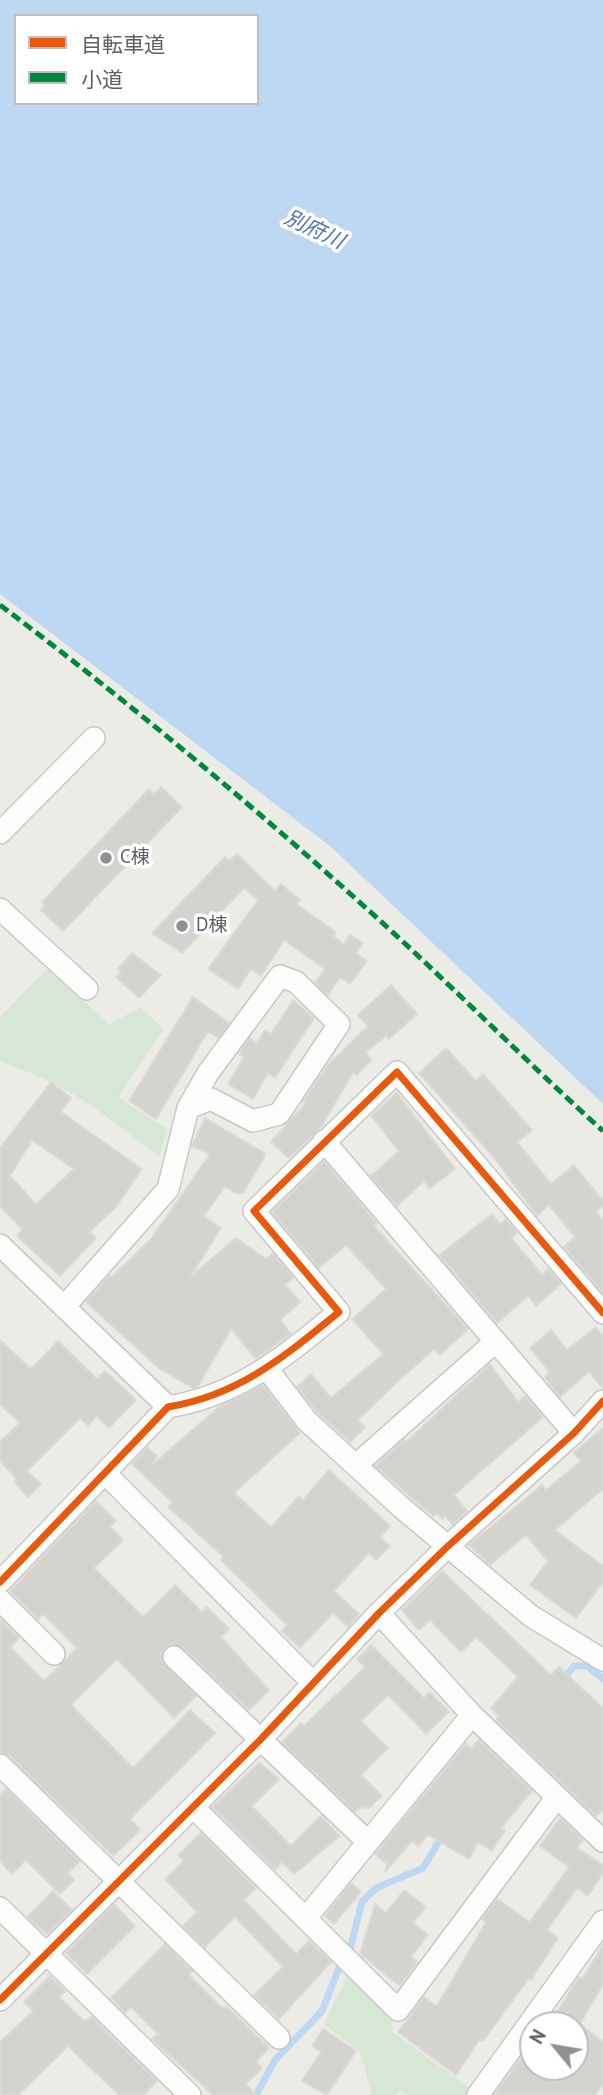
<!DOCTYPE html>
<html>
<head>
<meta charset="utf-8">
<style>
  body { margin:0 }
  #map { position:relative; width:603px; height:2095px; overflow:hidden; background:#ecece7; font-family:"PT Sans","Noto Sans JP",sans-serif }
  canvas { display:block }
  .legend { position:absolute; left:14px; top:14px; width:245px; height:91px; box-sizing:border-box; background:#fff; border:2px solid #bebfc1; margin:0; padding:9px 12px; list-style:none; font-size:21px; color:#5d6065 }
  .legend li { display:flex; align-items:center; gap:14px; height:35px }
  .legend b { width:35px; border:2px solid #bebfc1 }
  .north { position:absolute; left:519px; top:2011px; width:70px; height:70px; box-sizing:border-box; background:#fff; border:2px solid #bebfc1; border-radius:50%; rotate:300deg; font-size:19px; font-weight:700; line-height:28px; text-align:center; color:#5d6065 }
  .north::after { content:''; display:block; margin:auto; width:24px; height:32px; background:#8f9192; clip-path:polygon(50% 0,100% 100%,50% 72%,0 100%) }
</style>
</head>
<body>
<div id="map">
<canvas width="603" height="2095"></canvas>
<ul class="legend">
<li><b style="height:9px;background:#e8590c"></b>自転車道</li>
<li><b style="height:9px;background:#00873e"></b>小道</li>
</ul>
<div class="north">N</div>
</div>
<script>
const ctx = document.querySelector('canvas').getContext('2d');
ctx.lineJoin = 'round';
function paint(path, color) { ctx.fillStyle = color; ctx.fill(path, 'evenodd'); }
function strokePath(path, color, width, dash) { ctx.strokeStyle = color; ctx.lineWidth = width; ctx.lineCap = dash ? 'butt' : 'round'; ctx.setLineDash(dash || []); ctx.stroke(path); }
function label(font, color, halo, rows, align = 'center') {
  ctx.font = font + ' "PT Sans","Noto Sans JP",sans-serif'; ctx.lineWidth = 7; ctx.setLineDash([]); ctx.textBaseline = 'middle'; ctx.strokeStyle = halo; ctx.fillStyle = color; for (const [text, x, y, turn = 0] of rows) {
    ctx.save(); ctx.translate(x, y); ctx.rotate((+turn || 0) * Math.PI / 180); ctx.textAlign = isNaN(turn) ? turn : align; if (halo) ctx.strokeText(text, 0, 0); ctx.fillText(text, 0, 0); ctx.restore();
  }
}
paint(new Path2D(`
  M49,967l60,58 31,-18 24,22 -46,68 49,32 -8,28c-56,-44 -90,-73 -159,-95v-45z
  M348,1974l44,42 1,16 81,59 -3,4h-63l-8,-5 -3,5h-25l-12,-43 -36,-28z`), '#d6e8d5');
paint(new Path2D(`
  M0,0h603v1104l-273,-258 -330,-252zM16,16h241v87h-241z`), '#bed8f3');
strokePath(new Path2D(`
  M562,1682l12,-16h13l16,13
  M350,1949l12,-47 14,-14 47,-20 21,-35
  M256,2095l19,-35 47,-49 17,-43`), '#bed8f3', 7);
const building = new Path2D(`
  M161,787l21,20 -119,124 -22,-21 4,-5 -3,-3 107,-113 5,5z
  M237,854l38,37 6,-7 19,16 -4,4 40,28 -3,4 11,8 6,-9 13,8 -7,10 11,8 -17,23 -10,-7 -12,18 -13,-12 10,-14 -41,-29 -23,36 -10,-7 -13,20 -30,-20 50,-69 -14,-12 -62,65 -30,-20 73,-76 4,4z
  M132,953l29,22 -22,23 -23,-21 5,-5 -3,-3z
  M391,985l26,29 -28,25 -3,-3 -20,16 5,8 -14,15 -4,-3 -33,57 -31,29 -18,-16 35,-39 -3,-1 25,-37 40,-39 -10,-11z
  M193,997l36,26 -11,15 -10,-7 -52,88 -27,-18z
  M293,1000l21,18 -39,60 -7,-5 -15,26 -25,-15 16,-27 -5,-3 11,-16 7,5 8,-13 6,4z
  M446,1048l30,33 7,-7 49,56 -15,12 34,42 23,-19 29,36v5l-7,6 7,9v72l-39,-46 11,-10 -26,-32 -12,11 -41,-56 -77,-87z
  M51,1082l20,16 -10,14 81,57 -26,38 -27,25 7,6 -36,38 -43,-40 5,-7 -22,-23v-58zM32,1140l42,29 -38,35 -26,-28z
  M397,1093l58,76 -25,19 -6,-7 -27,25 -26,-30 28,-25 -28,-35z
  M205,1118l61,36 -23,39h-8l-10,-7 -21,30 17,12 -31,49 46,-39 30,21 7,-6 20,25 -8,7 15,17 -20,18 11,14 -35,25 -25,-30 -33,57 -5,2 -33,-19 -74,-67 24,-27 2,2 39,-38 59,-85 -18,-8z
  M324,1161l53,62 -3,3 94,103 -28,26 -6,-6 -38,34 -38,37 7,7 -15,15 -33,-30 -20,-25 14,-13 20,24 52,-44 -31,-35 34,-30 -40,-44 -27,23 -47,-56z
  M492,1214l8,10 6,-5 11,14 -6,5 31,37 6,-6 13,15 -25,22 -8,-10 -31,27 -58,-68z
  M596,1327l7,10v51l-14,-16 -29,25 -15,-19 4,-7 -19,-23 21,-18 16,20z
  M0,1340l31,29 27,-28 39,38 8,-8 31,29 -27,28 -12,-12 -9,9 -8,-7 -53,53 14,13 -13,13 -14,-15 3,-3 -17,-18v-19l20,-19 -20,-19z
  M490,1364l28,38 7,-6 18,21 -89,78 13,16 -14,13 -8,-8 -3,3 -5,-6 -4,3 -58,-50 29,-26 2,2z
  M263,1385l37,48 -66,60 37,34 28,-31 4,4 26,-30 61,56 -10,11 10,9 -14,14 -7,-7 -35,38 25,23 -11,13 -15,-14 -33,35 -18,-17 5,-6 -66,-65 3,-3 -56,-50 4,-5 -40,-38 15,-17 10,9 -5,9 67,-58z
  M603,1428v61l-48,41 48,36v16l-27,36 -46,-33 18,-24 -22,-26 -36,30 -21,-20 73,-60 4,5 35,-29 -8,-8z
  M96,1501l20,20 -6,6 13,13 -29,28 49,49 32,-32 27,27 5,-5 22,22 -8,8 48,53 -20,20 -66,-62 -12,-4 -10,9 1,8 34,35 -22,22 -57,-59 -46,46 62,63 57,-58 25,23 -85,86 10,11 -27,26 -104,-100 -9,-4v-133l19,19 -9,9 34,34 33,-33 -34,-34 -5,5 -28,-28z
  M442,1571l109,104 8,-8 44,41v102l-7,6 -100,-96 3,-4 -8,-8 27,-31 -42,-40 -15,15 -31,-32 -11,10 -17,-20z
  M371,1645l53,53 6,-6 19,20 -23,22 -38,-39 -27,26 27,27 -27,27 21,21 -13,12 -9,-1 -5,5 -73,-70 19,-19 3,3 61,-59 -8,-8z
  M479,1740l53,51 -31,37 4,2 -13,21 -14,-9 -9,17 -41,-24 -10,11 -6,-5 -27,31 3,-11 -2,2 -11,-9 91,-111 5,5z
  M259,1763l20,16 -27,27 39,40 30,-30 19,20 -46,38 -12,-12 -7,8 -63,-63z
  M6,1789l74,72 -12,12 6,7 -14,14 -34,-34 -14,14 -12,-13v-66z
  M560,1818l23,22 -6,8 26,17v8l-15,23 -11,-8 -30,42 11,8 -27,42 -2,-2 -46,63 -3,-2 -24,36 -58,-43 26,-35 13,9 49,-84 -4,-3 15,-20 33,23 39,-55 -29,-21z
  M201,1833l55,55 -12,12 52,54 13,-13 22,21 -52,57 -25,-24 29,-28 -48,-50 -30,30 -22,-21 14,-14 -32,-33 19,-18 -6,-6z
  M351,1883l10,9 -27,32 -9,-8z
  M404,1890l22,17 -13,16 15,12 -17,22 6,5 -17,24 -40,-32 15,-50 11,9z
  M53,1891l19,19 -25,24 -20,-17z
  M114,1904l21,22 -48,48 -21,-21z
  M165,1944l28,28 -4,3 34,34 3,-3 9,8 34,34 -13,14 6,6 -16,16 10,11h-43l-61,-56 6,-5 -27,-27 -6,6 -14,-15z
  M603,1945v39l-23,40 23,18v42l-8,11h-101l39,-54v26h42v-42h-25l24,-41 5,-7 3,2z
  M50,1976l15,15 -6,6 25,24 8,-4 65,64 -14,14h-24l-51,-49 -50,49h-18v-53l33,-31 -9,-9z
  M323,2029l33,22 -29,44 -25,-14 19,-29 -9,-6z`);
paint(building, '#d3d3d0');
strokePath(building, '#dbdad6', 2);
const minor = new Path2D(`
  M0,833l94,-95
  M0,909l87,80
  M324,1141l250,292
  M0,1245l168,162
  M64,1307l104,-118 20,-81 20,-35 72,-97 16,6 43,42 -60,90 -26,7 -42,-22 -23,9
  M268,1370l39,51 95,87 129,108 72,44
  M356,1465l139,-123
  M105,1473l208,210
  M0,1582l168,-175c72,-12 117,-51 171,-95l-85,-101 143,-139 206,241
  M0,1600l54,54
  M379,1613l93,102 131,126
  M174,1657l194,185
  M0,1765l279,273
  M193,1807l205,203 159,-213
  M0,1908l190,187
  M306,1918l166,-203
  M0,2000l261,-261 118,-126 68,-66 127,-114 29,-32
  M478,2095l125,-174`);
strokePath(minor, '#c8c8c8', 24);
strokePath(minor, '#fcfcfb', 21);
strokePath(new Path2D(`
  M0,605c134,101 263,209 387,322 73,67 142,137 216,204`), '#00873e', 5, [10, 5]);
strokePath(new Path2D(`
  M0,1582l168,-175c72,-12 117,-51 171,-95l-85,-101 143,-139 206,241
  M0,2000l261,-261 118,-126 68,-66 127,-114 29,-32`), '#e8590c', 7);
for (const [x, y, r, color] of [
  [106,858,7,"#8f9192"],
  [182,926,7,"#8f9192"]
]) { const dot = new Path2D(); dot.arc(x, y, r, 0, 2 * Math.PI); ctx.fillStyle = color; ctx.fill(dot); strokePath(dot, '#fff', 2.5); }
label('19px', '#5d6065', '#fff', [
  ["C棟",120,858],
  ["D棟",196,926]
], 'left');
label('italic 21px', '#4c75b2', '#fff', [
  ["別府川",314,230,25]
]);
</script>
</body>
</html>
